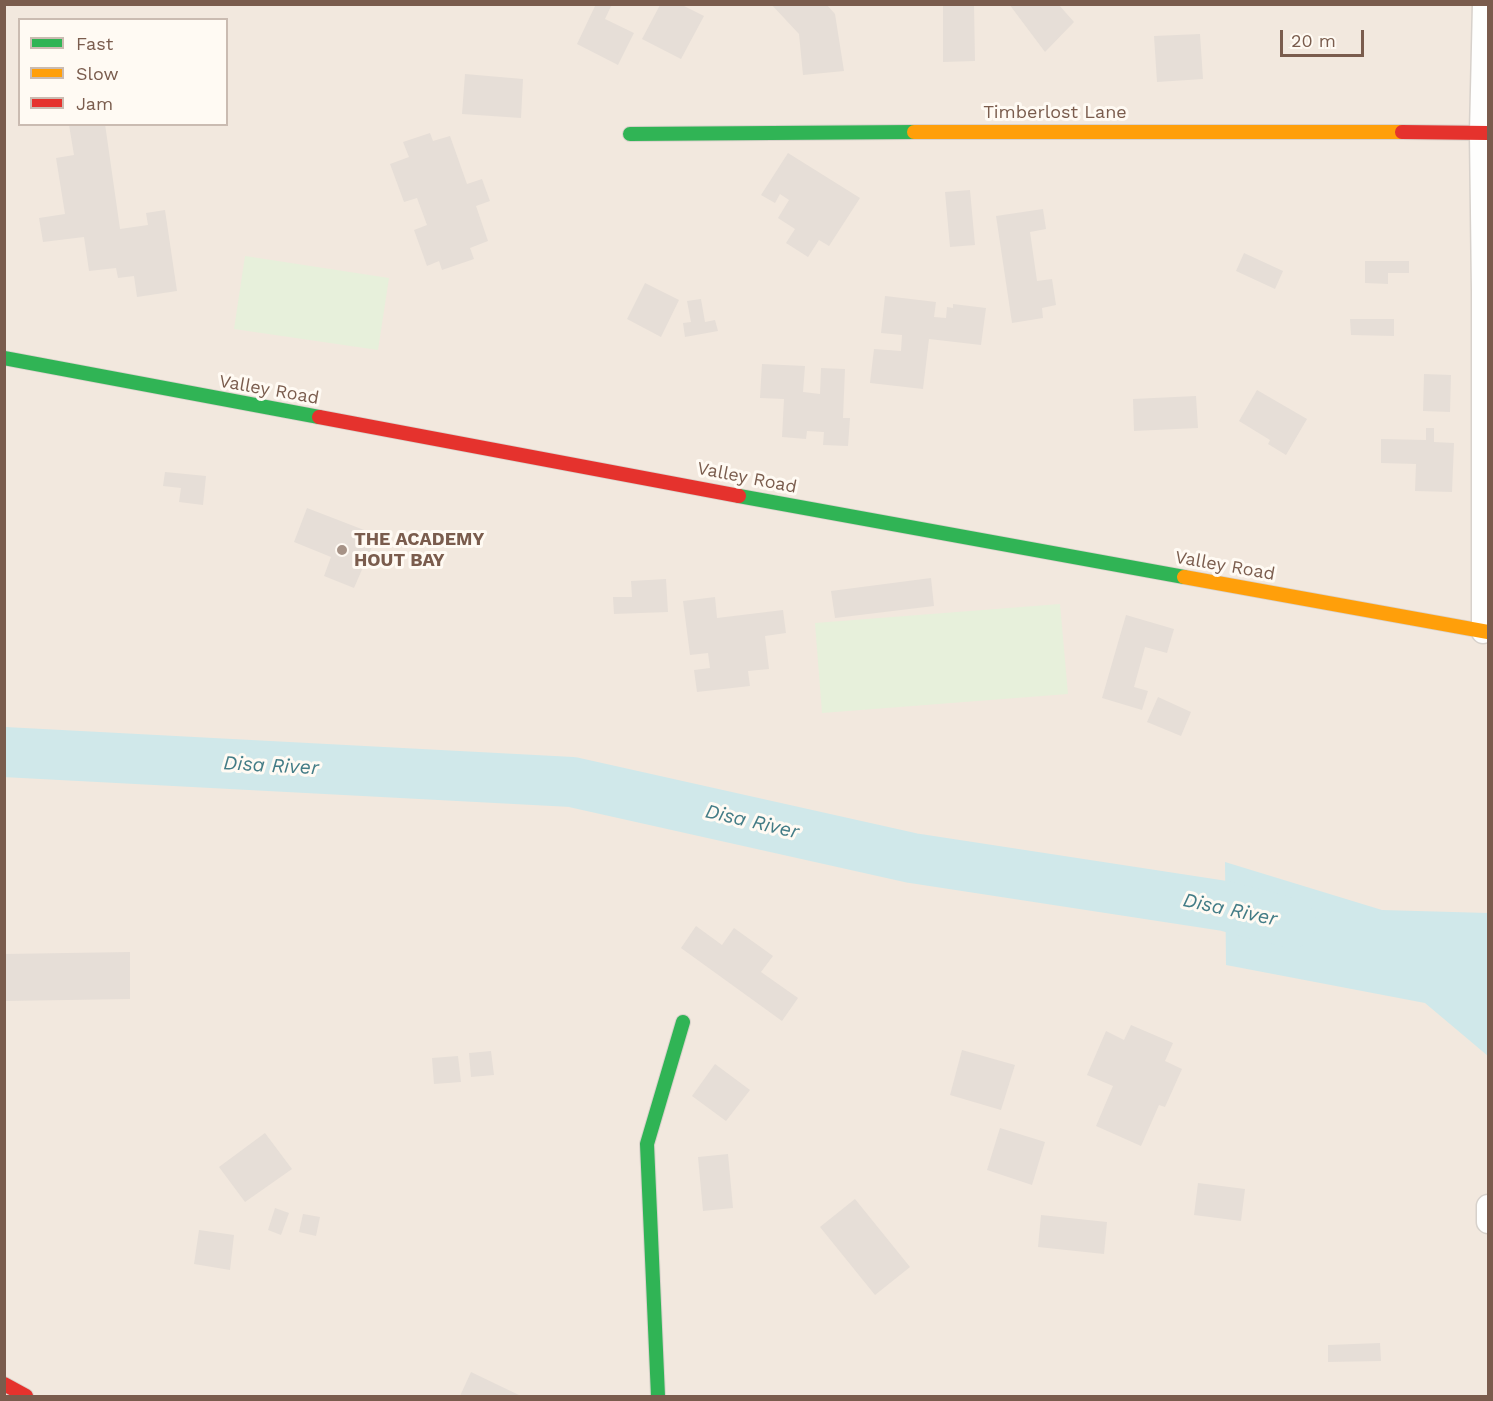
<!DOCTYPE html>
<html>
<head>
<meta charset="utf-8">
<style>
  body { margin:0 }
  #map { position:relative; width:1493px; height:1401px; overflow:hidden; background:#f9f5f0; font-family:"Work Sans",sans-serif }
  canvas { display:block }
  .frame { position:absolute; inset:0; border:6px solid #7a5c4d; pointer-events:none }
  .legend { position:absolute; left:18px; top:18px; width:210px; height:108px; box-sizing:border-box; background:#fffaf3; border:2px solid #cabbb1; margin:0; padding:8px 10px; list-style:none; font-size:18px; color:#7a5c4d }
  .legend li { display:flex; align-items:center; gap:12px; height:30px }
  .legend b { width:30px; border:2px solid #cabbb1 }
  .scale { position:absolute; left:1280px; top:30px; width:84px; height:27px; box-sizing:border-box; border:3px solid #7a5c4d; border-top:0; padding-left:8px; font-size:18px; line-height:21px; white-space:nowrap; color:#7a5c4d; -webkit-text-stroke:4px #fffaf3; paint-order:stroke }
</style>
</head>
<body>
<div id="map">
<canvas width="1493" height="1401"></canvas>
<div class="frame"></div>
<ul class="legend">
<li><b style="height:8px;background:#30b455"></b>Fast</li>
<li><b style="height:8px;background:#ff9f0a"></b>Slow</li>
<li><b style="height:8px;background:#e5322d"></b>Jam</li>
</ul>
<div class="scale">20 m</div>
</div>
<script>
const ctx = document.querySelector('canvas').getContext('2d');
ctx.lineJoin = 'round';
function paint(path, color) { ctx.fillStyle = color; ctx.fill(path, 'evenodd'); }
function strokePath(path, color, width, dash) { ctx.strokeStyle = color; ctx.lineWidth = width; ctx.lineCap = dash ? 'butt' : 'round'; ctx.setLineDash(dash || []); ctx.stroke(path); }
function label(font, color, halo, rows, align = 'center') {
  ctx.font = font + ' "Work Sans",sans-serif'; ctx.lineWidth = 6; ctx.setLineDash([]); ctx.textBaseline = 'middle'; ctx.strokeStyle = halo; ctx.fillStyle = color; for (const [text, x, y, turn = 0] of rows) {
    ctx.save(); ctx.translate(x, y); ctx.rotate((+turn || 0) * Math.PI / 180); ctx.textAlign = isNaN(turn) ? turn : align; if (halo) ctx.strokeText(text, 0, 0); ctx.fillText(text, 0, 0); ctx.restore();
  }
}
paint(new Path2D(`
  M5,5h1483v1391h-1483zM20,20h206v104h-206z`), '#f2e8de');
paint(new Path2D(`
  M245,256l144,22 -11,72 -144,-21z
  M1060,604l8,90 -246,19 -7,-90z`), '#e7f0db');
paint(new Path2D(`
  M1225,862l157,48 106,3v143l-63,-53 -199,-38z`), '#d0e8ea');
strokePath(new Path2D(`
  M4,752l568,30 340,76 313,48 66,17`), '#d0e8ea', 50);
paint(new Path2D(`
  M596,4h16l-7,15 29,14 -16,32 -41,-21z
  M771,4h55l9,10 9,57 -41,4 -4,-41z
  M943,4h31l1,57 -32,1z
  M1009,4h49l16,18 -29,30z
  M660,5h22l22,11 -23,43 -39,-20z
  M1200,34l3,45 -46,3 -3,-46z
  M465,74l58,5 -2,39 -59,-4z
  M105,124l15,105 28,-4 -2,-12 19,-3 12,81 -40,6 -3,-21 -16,2 -2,-10 -27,3 -5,-34 -41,5 -4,-24 26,-4 -9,-56 18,-3 -5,-30z
  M430,133l3,8 17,-5 17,48 15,-5 8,22 -14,5 12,35 -18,7 4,11 -32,11 -3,-9 -12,5 -13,-36 13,-5 -10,-27 -13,4 -14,-38 19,-7 -6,-15z
  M788,153l72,45 -31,48 -10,-6 -11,17 -22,-14 9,-14 -17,-11 11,-18 -9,-6 -5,9 -14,-8z
  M970,190l5,55 -25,2 -5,-55z
  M1043,209l3,20 -16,3 7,49 15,-2 4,26 -14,3 1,10 -31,5 -16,-107z
  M1244,253l39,18 -8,18 -39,-18z
  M1365,261h44v12h-21v11l-23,-1z
  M645,283l34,17 -18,37 -34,-18z
  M885,296l51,6 -2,15 12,1 1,-11 6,1v-4l33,4 -5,37 -52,-6 -6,50 -53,-6 4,-34 27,2 1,-16 -21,-2z
  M701,299l4,23 10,-2 3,11 -33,6 -2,-14 8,-1 -4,-21z
  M1350,319h44v17l-43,-1z
  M762,364l43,2 -2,26 17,2 1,-26 24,1 -2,49h7l-2,28 -25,-1 1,-13 -17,-1 -1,8 -24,-2 2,-38 -24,-1z
  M1424,374l27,1 -1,37 -27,-1z
  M1257,390l50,29 -21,36 -18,-11 2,-4 -31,-19z
  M1196,396l2,32 -64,3 -1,-32z
  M1426,428h8v14l20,1 -2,49 -37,-1 1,-27 -35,-1v-24l45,1z
  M165,472l41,4 -3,29 -24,-3 2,-14 -18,-2z
  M307,508l70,27 -23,53 -30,-12 7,-19 -37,-15z
  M931,578l3,28 -99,12 -4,-27z
  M666,579l2,33 -54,2 -1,-17h19l-1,-16z
  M715,597l2,21 66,-8 3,23 -21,3 4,33 -21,2 2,15 -53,6 -3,-22 16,-2 -2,-15 -18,2 -7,-54z
  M1126,615l48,14 -7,24 -22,-6 -11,40 14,4 -6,19 -40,-12z
  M1158,697l33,15 -10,24 -34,-14z
  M696,926l26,19 12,-17 39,28 -12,16 37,26 -16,23 -101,-73z
  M130,952v47l-126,2v-47z
  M1131,1025l42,18 -8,18 17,8 -17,38 -6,-2 -18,41 -45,-20 17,-40 -26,-11 19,-44 18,9z
  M962,1050l53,15 -14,45 -51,-15z
  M491,1051l3,24 -23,2 -2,-24z
  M458,1056l3,26 -27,2 -2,-26z
  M715,1064l35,26 -24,31 -34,-25z
  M1000,1128l45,14 -13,43 -45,-15z
  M265,1133l27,36 -47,33 -26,-35z
  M728,1154l5,54 -30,3 -5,-54z
  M1198,1183l47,6 -4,32 -47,-6z
  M855,1199l55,68 -35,28 -55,-68z
  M275,1208l14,5 -8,22 -13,-5z
  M303,1214l17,3 -4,19 -17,-4z
  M1041,1215l66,7 -3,32 -66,-7z
  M199,1230l35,5 -4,35 -36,-6z
  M1380,1343l1,18 -53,1v-17z
  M471,1372l50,24h-61z`), '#e6ded7');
const street = new Path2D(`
  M1483,632v-341l-2,-158 3,-129
  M1488,1206v16`);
const fast = new Path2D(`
  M630,134l284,-2
  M4,358l315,59
  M739,496l445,81
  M658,1396l-11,-252 36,-122`);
const slow = new Path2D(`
  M914,132h488
  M1184,577l304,55`);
const jam = new Path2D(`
  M1402,132l86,1
  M319,417l420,79
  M4,1384l22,12`);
strokePath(street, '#d7d1cb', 25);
strokePath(fast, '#d9d2cb', 16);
strokePath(slow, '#d9d2cb', 16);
strokePath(jam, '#d9d2cb', 16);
strokePath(street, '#fefefd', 22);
strokePath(fast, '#30b455', 14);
strokePath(slow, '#ff9f0a', 14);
strokePath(jam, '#e5322d', 14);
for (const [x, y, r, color] of [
  [342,550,6,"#a69286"]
]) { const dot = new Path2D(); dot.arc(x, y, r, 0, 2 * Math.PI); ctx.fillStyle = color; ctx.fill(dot); strokePath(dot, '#fffaf3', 2); }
label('18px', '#7a5c4d', '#fffaf3', [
  ["Timberlost Lane",1055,113],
  ["Valley Road",269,390,10],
  ["Valley Road",747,478,11],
  ["Valley Road",1225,566,10]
]);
label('bold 18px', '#7a5c4d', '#fffaf3', [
  ["THE ACADEMY",354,540],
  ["HOUT BAY",354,561]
], 'left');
label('italic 20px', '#437c86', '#fffaf3', [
  ["Disa River",271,766,3],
  ["Disa River",752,822,13],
  ["Disa River",1230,910,12]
]);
</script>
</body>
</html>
